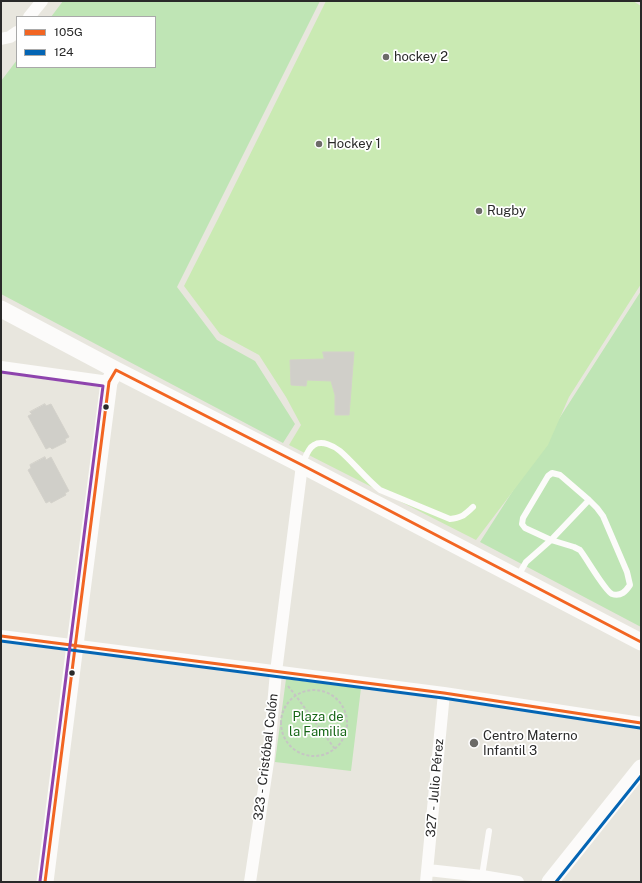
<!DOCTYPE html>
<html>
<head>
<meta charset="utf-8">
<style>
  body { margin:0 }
  #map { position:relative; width:642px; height:883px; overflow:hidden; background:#e8e6de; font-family:"Public Sans",sans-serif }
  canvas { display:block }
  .frame { position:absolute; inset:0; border:2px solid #292929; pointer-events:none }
  .legend { position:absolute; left:16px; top:16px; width:140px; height:52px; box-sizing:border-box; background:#fff; border:1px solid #a9a9a9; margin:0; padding:5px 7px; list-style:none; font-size:12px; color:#292929 }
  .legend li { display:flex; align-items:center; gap:8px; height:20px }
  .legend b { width:20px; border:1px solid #a9a9a9 }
</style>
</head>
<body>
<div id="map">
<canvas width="642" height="883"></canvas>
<div class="frame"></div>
<ul class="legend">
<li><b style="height:5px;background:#f26522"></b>105G</li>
<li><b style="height:5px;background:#0465b4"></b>124</li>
</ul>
</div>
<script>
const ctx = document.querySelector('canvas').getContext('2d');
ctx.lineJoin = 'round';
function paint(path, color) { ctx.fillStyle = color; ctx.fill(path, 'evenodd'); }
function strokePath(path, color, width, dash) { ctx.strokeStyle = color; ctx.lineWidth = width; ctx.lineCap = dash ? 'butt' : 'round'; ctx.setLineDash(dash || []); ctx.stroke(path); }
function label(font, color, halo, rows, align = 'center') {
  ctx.font = font + ' "Public Sans",sans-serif'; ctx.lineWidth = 3.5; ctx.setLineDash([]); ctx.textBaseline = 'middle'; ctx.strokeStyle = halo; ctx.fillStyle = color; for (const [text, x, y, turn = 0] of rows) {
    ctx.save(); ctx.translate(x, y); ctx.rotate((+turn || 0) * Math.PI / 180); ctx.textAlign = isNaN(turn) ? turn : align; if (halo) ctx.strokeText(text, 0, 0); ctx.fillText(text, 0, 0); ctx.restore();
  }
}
paint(new Path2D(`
  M63,1h257l-143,286 40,53 38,21 40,63 -12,19 -282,-149v-213l16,-21v7h138v-50h-104z
  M641,291v336l-161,-85z
  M286,679l75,9 -10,83 -76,-9z`), '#bfe5b5');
paint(new Path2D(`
  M326,1h307l8,5v278l-72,113 -21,48 -72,95 -187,-95 12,-20 -15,-28 -27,-42 -39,-21 -36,-48 34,-67z`), '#caeab3');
const building = new Path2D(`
  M323,352h31l-5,63h-14v-20l-4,-14 -24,-1 -1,6 -15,-1 -1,-25 34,-1z
  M45,404l1,2 5,-2 18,33 -4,2 1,3 -14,7 -2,-2 -4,2 -18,-33 4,-2 -2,-2z
  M45,457l1,3 5,-3 18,34 -4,2 1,2 -15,8 -1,-2 -4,2 -18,-33 3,-2 -1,-3z`);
paint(building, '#d0cfc9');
strokePath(building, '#d3d1ca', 1);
strokePath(new Path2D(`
  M288,686l8,10 39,53
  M281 723a33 33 0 1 1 66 0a33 33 0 1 1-66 0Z`), '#c6c5c4', 2, [3, 2]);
strokePath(new Path2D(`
  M303,463c2,-5 5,-15 11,-18 8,-5 20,1 26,6 14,12 25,27 40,39l70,29c12,-1 14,-4 23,-12
  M518,576l8,-14 25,-22 38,-40 8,8 6,8 24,56 3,13c-4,6 -9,12 -18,9 -7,-3 -25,-35 -32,-44l-6,-3 -23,-7 -26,-12 -3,-4 1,-6 25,-42 4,-3 8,2 29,25
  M482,876l7,-45`), '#fcfbfa', 6);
strokePath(new Path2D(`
  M29,17l13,-16
  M1,39l9,-2 7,-5
  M1,367l108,15
  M1,636l443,57 197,30
  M428,870l54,6 36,6
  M250,882l18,-120 8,-90 26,-207
  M426,882l18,-189`), '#fcfbfa', 12);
strokePath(new Path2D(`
  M1,309l115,61 186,95 339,177
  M45,882l30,-237 34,-263 7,-12
  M550,882l91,-114`), '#fcfbfa', 17);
strokePath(new Path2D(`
  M1,636l443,57 197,30
  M45,882l64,-500 7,-12 186,95 339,177`), '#f26522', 3);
strokePath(new Path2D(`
  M1,641l442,57 197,30
  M556,882l85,-106`), '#0465b4', 3);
strokePath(new Path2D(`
  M1,372l102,14 -63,495`), '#8e44ad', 3);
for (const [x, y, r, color] of [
  [386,57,4,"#6c6b68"],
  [319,144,4,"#6c6b68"],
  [479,211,4,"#6c6b68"],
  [106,407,3.5,"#292929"],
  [72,673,3.5,"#292929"],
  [474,743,5,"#6c6b68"]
]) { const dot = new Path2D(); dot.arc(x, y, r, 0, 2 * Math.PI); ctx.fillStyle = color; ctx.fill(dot); strokePath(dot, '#fff', 1.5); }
label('13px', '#292929', '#fff', [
  ["hockey 2",394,57],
  ["Hockey 1",327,144],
  ["Rugby",487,211],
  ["Centro Materno",483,736],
  ["Infantil 3",483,751]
], 'left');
label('13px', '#176717', '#fff', [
  ["Plaza de",318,717],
  ["la Familia",318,732]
]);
label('13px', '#292929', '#fff', [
  ["323 - Cristóbal Colón",266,757,-83],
  ["327 - Julio Pérez",435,788,-85]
]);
</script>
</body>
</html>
